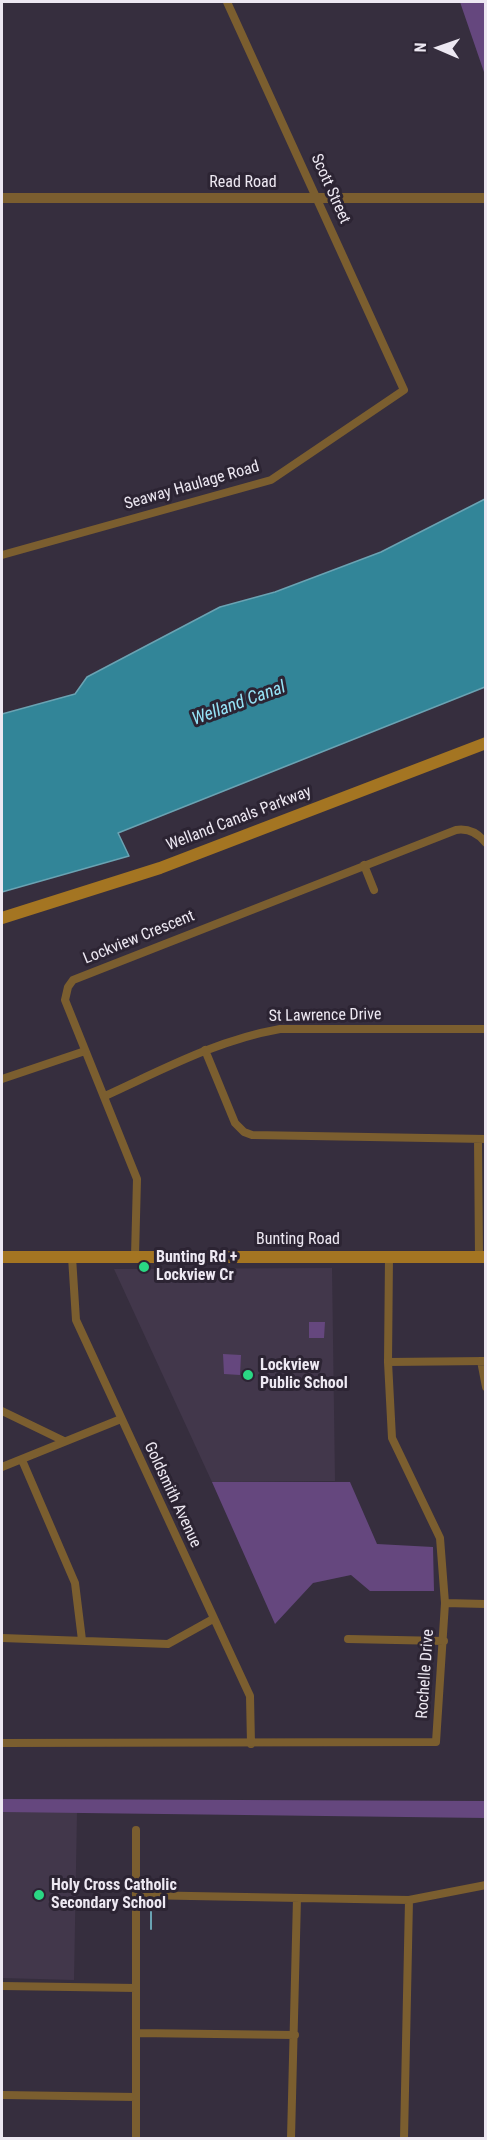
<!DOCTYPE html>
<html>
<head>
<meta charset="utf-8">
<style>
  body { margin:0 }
  #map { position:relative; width:487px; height:2140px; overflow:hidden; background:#362e3e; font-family:"Roboto Condensed",sans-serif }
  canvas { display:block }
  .frame { position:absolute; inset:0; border:3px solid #ede8f2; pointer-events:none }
  .north { position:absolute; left:409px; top:18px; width:60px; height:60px; -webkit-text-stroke:4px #2c2433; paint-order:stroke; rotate:272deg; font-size:16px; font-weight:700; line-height:24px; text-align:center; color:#ede8f2 }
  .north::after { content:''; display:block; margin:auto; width:21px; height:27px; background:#ede8f2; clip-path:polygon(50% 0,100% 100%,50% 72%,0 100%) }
</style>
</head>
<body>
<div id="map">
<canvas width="487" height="2140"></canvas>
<div class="frame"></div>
<div class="north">N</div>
</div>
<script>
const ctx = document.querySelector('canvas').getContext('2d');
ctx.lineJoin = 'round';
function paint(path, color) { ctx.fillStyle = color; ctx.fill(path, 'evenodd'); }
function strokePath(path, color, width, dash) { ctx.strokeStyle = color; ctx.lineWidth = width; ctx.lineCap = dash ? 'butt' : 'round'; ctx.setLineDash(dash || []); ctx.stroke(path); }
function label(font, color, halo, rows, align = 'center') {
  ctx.font = font + ' "Roboto Condensed",sans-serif'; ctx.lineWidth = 6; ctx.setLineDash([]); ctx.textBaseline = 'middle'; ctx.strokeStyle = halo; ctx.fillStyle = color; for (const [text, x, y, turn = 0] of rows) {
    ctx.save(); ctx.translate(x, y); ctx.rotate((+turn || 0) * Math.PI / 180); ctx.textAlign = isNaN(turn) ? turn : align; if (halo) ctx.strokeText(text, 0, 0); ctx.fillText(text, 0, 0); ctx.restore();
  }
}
paint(new Path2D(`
  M332,1268l3,213 -123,1 -98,-213z
  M2,1812h75l-3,168 -72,-2z`), '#42374b');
paint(new Path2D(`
  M460,2h25v73z
  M309,1322h16l-1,16h-15z
  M223,1354l18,1 -1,20 -16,-1z
  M212,1482h138l27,62 56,3 1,44h-64l-19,-16 -38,8 -38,41z
  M2,1799l483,2 1,17 -484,-6z`), '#65477e');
const water = new Path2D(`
  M485,499v188l-367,146 11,23 -127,36v-178l73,-20 12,-17 133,-70 55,-15 106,-40z`);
paint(water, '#328598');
strokePath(water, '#6aa3b3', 1.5);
strokePath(new Path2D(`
  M151,1912v17`), '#6aa3b3', 2);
strokePath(new Path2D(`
  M2,555l269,-75 133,-90 -177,-388
  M364,865l10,25
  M205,1050l30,73 9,9 8,3 234,4
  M2,1079l83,-28
  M105,1096c57,-26 112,-56 175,-67h206
  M478,1139l1,118
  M135,1256l2,-77 -72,-179 3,-13 5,-7 383,-150c13,-2 22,3 30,13
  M72,1257l4,63 174,376 1,48
  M481,1361l5,26
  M388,1362l98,-1
  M2,1411l62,30
  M22,1460l53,123 7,57
  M2,1467l119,-48
  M445,1603l41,1
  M2,1638l166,6 45,-25
  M348,1639l96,2
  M2,1743l434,-1 9,-139 -5,-65 -48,-100 -4,-76 1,-105
  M136,1830v308
  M137,1895l272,5 77,-15
  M2,1986l134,2
  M136,2033l159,2
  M2,2095l134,2
  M291,2138l6,-240
  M404,2138l5,-238`), '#7b5e2f', 8);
strokePath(new Path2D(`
  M2,198h484`), '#7b5e2f', 10);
strokePath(new Path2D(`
  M2,918l158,-50 326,-125
  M2,1257h484`), '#a47522', 12);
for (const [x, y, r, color] of [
  [144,1267,6,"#2ad884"],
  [248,1375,6,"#2ad884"],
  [39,1895,6,"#2ad884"]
]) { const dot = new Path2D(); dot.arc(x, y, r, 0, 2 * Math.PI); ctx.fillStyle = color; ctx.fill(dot); strokePath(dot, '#2c2433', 2); }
label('16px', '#ede8f2', '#2c2433', [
  ["Read Road",243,183],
  ["Scott Street",330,189,66],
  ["Seaway Haulage Road",192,486,-16],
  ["Welland Canals Parkway",239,819,-21],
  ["Lockview Crescent",139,938,-22],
  ["St Lawrence Drive",325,1016,-1],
  ["Bunting Road",298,1240],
  ["Goldsmith Avenue",172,1495,65],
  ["Rochelle Drive",426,1674,-86]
]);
label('bold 16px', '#ede8f2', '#2c2433', [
  ["Bunting Rd +",156,1258],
  ["Lockview Cr",156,1276],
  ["Lockview",260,1366],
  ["Public School",260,1384],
  ["Holy Cross Catholic",51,1886],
  ["Secondary School",51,1904]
], 'left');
label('italic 18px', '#96e3f6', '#2c2433', [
  ["Welland Canal",239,704,-20]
]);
</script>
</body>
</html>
